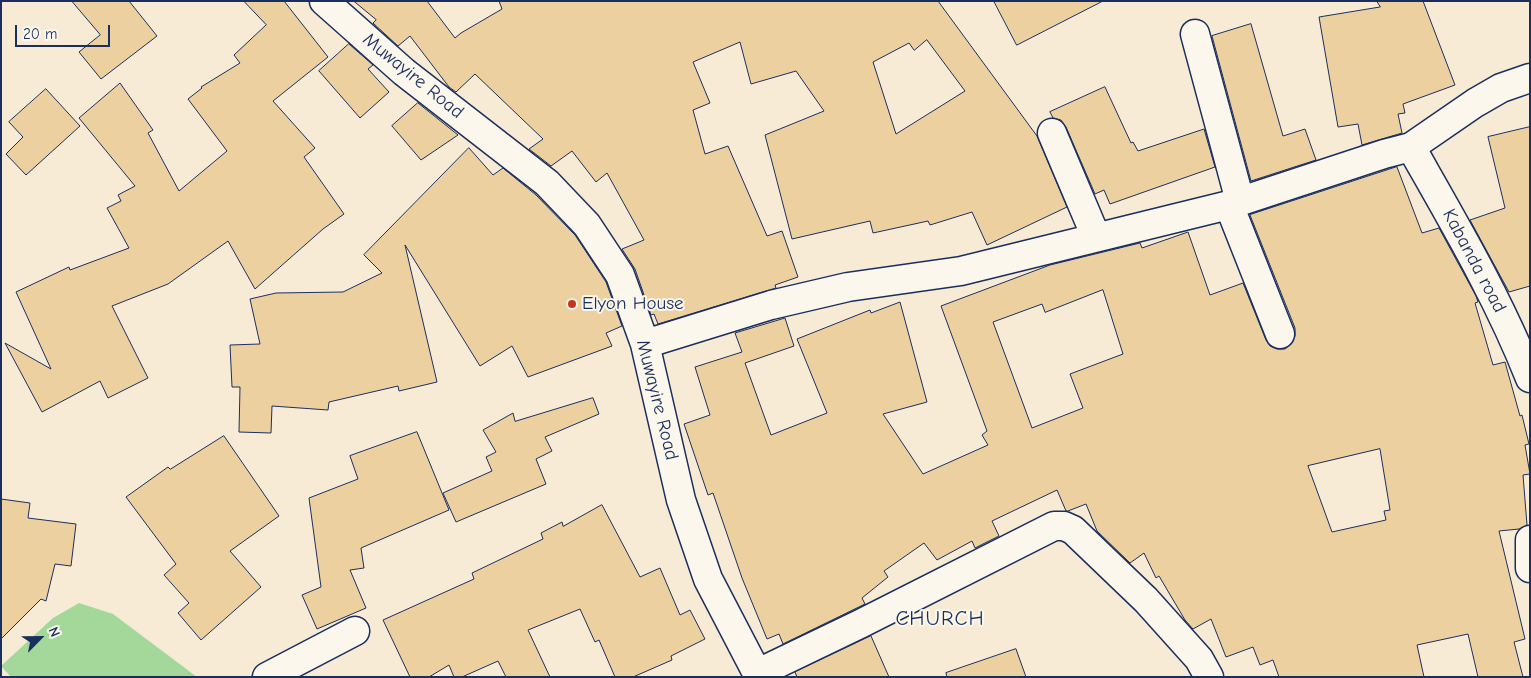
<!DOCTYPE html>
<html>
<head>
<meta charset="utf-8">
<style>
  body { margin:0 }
  #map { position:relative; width:1531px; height:678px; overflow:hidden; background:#f7ebd5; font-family:"Comic Neue",sans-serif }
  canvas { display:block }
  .frame { position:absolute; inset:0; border:2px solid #1b2f5e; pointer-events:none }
  .north { position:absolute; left:15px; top:613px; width:50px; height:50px; -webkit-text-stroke:4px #fbf7ec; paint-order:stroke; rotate:67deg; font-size:14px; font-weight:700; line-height:20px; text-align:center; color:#1b2f5e }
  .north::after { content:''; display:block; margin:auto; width:18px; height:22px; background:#1b2f5e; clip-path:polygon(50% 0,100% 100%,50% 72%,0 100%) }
  .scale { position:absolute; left:15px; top:25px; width:95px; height:22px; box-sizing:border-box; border:2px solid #1b2f5e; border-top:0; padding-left:6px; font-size:15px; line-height:18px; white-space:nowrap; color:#1b2f5e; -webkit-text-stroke:4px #fbf7ec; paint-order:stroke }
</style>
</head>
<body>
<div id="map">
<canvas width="1531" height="678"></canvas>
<div class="frame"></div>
<div class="north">N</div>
<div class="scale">20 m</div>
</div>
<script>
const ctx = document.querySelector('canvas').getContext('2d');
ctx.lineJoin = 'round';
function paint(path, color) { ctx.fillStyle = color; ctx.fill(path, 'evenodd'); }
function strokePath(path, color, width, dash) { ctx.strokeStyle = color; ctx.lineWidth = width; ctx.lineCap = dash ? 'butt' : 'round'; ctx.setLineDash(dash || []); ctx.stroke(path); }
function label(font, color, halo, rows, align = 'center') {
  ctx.font = font + ' "Comic Neue",sans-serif'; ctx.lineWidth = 4; ctx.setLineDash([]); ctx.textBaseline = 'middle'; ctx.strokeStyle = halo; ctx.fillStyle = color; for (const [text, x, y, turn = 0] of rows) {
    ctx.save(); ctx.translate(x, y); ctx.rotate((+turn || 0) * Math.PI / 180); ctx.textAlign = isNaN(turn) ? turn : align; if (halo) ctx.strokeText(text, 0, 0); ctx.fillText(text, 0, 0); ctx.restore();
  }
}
paint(new Path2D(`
  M79,603l34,11 84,63h-186l-10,-11 52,-48z`), '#a4d89a');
const building = new Path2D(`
  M72,1h57l28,35 -56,43 -22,-27 21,-17z
  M244,1h40l44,56 -55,44 42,47 -11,9 40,57 -21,15 -68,60 -27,-48 -60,43 -56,22 36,72 -40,20 -8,-17 -58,31 -37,-69 46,26 -35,-77 53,-25 1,3 59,-22 -22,-40 14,-7 -3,-6 17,-9 -56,-68 41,-35 33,47 -5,3 31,58 48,-40 -39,-52 14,-11 -1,-1 39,-24 -6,-8 32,-30z
  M354,1h73l28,37 6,-5 41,-24 -3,-8h439l99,135 30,71 -80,38 -15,-33 -42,13 -2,-4 -55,12 -3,-12 -78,18 -27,-104 59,-24 -28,-40 -45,13 -11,-42 -47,20 17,41 -17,7 12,44 23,-8 39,90 15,-5 16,46 -23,8 1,3 -118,36 -4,-10 -3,1 -16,-46 -13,-20 22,-9 -37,-67 -11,9 -24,-31 -21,15 -22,-17 14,-10 -68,-65 -19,18 -7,-5 -39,-51 -12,10 -25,-23 3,-3zM927,40l38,51 -69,43 -23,-72 36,-19 5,7z
  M994,1h109l-86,44z
  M1377,1h46l32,84 -52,19 2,9 -7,1 4,19 -40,12 -4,-21 -20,3 -19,-110 61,-10z
  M1251,24l32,112 22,-7 11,31 -65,21 -39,-145z
  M349,44l24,21 -5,4 21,23 -29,26 -41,-47z
  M1105,87l26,56 2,-1 5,9 66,-22 11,38 -105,37 -6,-14 -9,4 -29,-67 -5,-7 -8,-2 -3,-6z
  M46,89l34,37 -54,49 -20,-21 17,-17 -14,-15z
  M418,103l40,32 -37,25 -29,-34z
  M1530,127v159l-21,6 -39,-72 35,-12 -17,-71z
  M469,148l24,27 10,-7 33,27 39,40 31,47 16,44 -16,7 6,13 -84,31 -16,-31 -32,20 -75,-121 32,137 -38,9 -1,-5 -69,16 -1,8 -56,-4 -1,27 -32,-1 1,-45h-8l-2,-42 30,-1 -10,-45 26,-6 67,-1 39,-19 -18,-18z
  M1397,167l25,66 17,-5 37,68 2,6 -3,1 18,62 12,-3 15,54 2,-1 7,29 -4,1 5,29 -7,1 4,50 -8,4 -20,2 26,108 -11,3 9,35h-45l-10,-43 -51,11 7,32h-145l-6,-17 -13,5 -7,-18 -27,10 -15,-38 -18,10 -8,-9 -26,-44 -3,2 -12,-25 -14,10 -33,-32 -11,-27 -18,7h-2l-9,-21 -65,31 7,15 -24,12 -3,-7 -35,19 -13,-17 -40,28 4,6 -26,21 3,6 -82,40 -4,-10 -12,5 -25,-61 -29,-85 -5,2 -24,-71 26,-9 -15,-48 47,-15 -7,-19 50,-15 9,28 -49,17 26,72 56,-22 -30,-74 73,-29 1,3 29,-11 27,100 -44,12 40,60 65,-29 -6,-10 5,-4 -46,-125 109,-41 90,-22 2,5 46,-16 22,63 33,-12 23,57 4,6 7,3h8l7,-6 3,-7v-8l-45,-113zM1103,290l20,64 -53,20 13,34 -51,20 -39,-106 49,-18 3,8zM1380,449l10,61 -6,1 2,9 -54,12 -24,-66z
  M593,398l6,16 -54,23 7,14 -16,8 10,25 -90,38 -13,-29 49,-22 -6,-14 10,-5 -13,-22 30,-17 2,8z
  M417,432l32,78 -88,38 3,20 -14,2 16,38 -49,21 -15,-34 19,-8 -12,-89 49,-19 -8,-23z
  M224,436l55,80 -49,35 31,36 -60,53 -23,-27 11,-10 -25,-28 12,-11 -50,-67 42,-30 2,2z
  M1,499l29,4 -2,15 48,6 -5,42 -16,-2 -9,37 -5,-2 -40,40z
  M602,505l38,72 20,-9 20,47 10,-5 15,29 -34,17 1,4 -39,17h-18l-16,-37 -4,2 -15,-33 -52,21 22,47h-44l-8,-16 -36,16h-8l-5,-12 -20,12h-19l-27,-57 91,-41 -2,-6 71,-34 -2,-6 21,-11 1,4z
  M871,636l18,41h-92l-2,-5z
  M1016,649l10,28h-79l-1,-4z`);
paint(building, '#edd0a0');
strokePath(building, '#1b2f5e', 1);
const minor = new Path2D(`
  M324,1l80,71 143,111 40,42 33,50 25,69 36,156 27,79 51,98
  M1195,34l45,167
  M1052,133l44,104
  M1411,147c43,76 87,150 119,231
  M1229,205l51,129
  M645,344l126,-39 77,-18 113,-16 268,-66 155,-51 27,-7 64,-44 26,-15 29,-10
  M1530,540v28
  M758,673l102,-49 194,-98h10l9,4 73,70 53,59 10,18
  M267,677l88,-46`);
strokePath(minor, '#1b2f5e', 31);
strokePath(minor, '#fbf7ec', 28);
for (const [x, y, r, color] of [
  [572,304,5,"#c8321e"]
]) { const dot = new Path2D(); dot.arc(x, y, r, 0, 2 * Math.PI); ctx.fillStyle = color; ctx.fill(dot); strokePath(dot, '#fbf7ec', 2); }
label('19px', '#1b2f5e', '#fbf7ec', [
  ["Muwayire Road",413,76,39],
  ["Kabanda road",1474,261,62],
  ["Muwayire Road",657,400,76]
]);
label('19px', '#1b2f5e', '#fbf7ec', [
  ["Elyon House",582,304]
], 'left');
ctx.letterSpacing = '1px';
label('21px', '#1b2f5e', '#fbf7ec', [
  ["CHURCH",940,619]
]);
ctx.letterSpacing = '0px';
</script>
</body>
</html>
